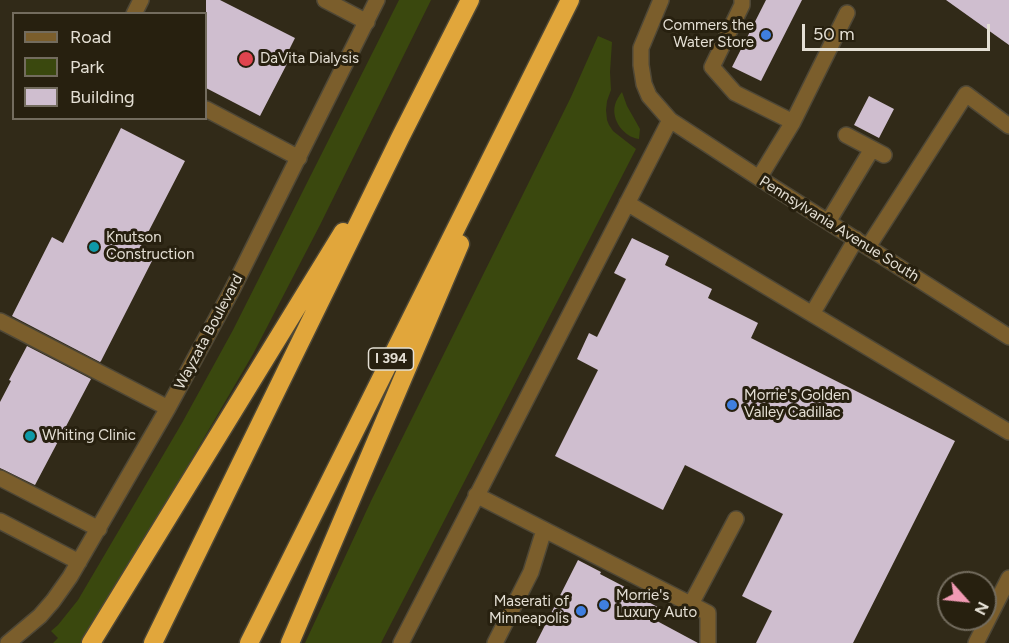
<!DOCTYPE html>
<html>
<head>
<meta charset="utf-8">
<style>
  body { margin:0 }
  #map { position:relative; width:1009px; height:643px; overflow:hidden; background:#312a18; font-family:Figtree,sans-serif }
  canvas { display:block }
  .legend { position:absolute; left:12px; top:12px; width:195px; height:108px; box-sizing:border-box; background:#27200f; border:2px solid #736c5e; margin:0; padding:8px 10px; list-style:none; font-size:18px; color:#e4dfd4 }
  .legend li { display:flex; align-items:center; gap:12px; height:30px }
  .legend b { width:30px; border:2px solid #736c5e }
  .north { position:absolute; left:937px; top:571px; width:60px; height:60px; box-sizing:border-box; background:#27200f; border:2px solid #736c5e; border-radius:50%; rotate:117deg; font-size:16px; font-weight:700; line-height:24px; text-align:center; color:#e4dfd4 }
  .north::after { content:''; display:block; margin:auto; width:21px; height:27px; background:#f19ab4; clip-path:polygon(50% 0,100% 100%,50% 72%,0 100%) }
  .scale { position:absolute; left:802px; top:24px; width:188px; height:27px; box-sizing:border-box; border:3px solid #e4dfd4; border-top:0; padding-left:8px; font-size:18px; line-height:21px; white-space:nowrap; color:#e4dfd4; -webkit-text-stroke:4px #27200f; paint-order:stroke }
</style>
</head>
<body>
<div id="map">
<canvas width="1009" height="643"></canvas>
<ul class="legend">
<li><b style="height:8px;background:#7b5e2c"></b>Road</li>
<li><b style="height:16px;background:#3a480e"></b>Park</li>
<li><b style="height:16px;background:#cfbecf"></b>Building</li>
</ul>
<div class="north">N</div>
<div class="scale">50 m</div>
</div>
<script>
const ctx = document.querySelector('canvas').getContext('2d');
ctx.lineJoin = 'round';
function paint(path, color) { ctx.fillStyle = color; ctx.fill(path, 'evenodd'); }
function strokePath(path, color, width, dash) { ctx.strokeStyle = color; ctx.lineWidth = width; ctx.lineCap = dash ? 'butt' : 'round'; ctx.setLineDash(dash || []); ctx.stroke(path); }
function label(font, color, halo, rows, align = 'center') {
  ctx.font = font + ' Figtree,sans-serif'; ctx.lineWidth = 6; ctx.setLineDash([]); ctx.textBaseline = 'middle'; ctx.strokeStyle = halo; ctx.fillStyle = color; for (const [text, x, y, turn = 0] of rows) {
    ctx.save(); ctx.translate(x, y); ctx.rotate((+turn || 0) * Math.PI / 180); ctx.textAlign = isNaN(turn) ? turn : align; if (halo) ctx.strokeText(text, 0, 0); ctx.fillText(text, 0, 0); ctx.restore();
  }
}
paint(new Path2D(`
  M399,0h32l-111,225 -67,129 -169,289h-31l5,-5 -7,-7 7,-6 20,-25 104,-177 51,-93z
  M598,36l14,6 -2,30 1,18 -4,11 -1,9 1,10 2,5 4,6 23,18 -255,494h-76l66,-142 158,-319 42,-85z
  M622,92l5,14 13,23 -1,10c-15,-2 -28,-19 -24,-34 1,-5 4,-9 7,-13z`), '#3a480e');
paint(new Path2D(`
  M206,0h14l75,38 -10,20 4,2 -29,56 -54,-28z
  M766,0h36l-41,81 -29,-14z
  M946,0h63v45z
  M869,96l25,13 -15,29 -25,-13z
  M121,128l64,33 -46,89 15,7 -53,104 -1,1 -88,-46 40,-79 11,6z
  M632,238l37,18 -4,9 47,24 -4,9 50,25 -7,15 204,103 -102,202h-97l16,-32 -30,-15 41,-82 -98,-49 -22,45 -108,-54 43,-86 -21,-11 12,-26 8,4 29,-58 -12,-6z
  M27,346l64,33 -56,106 -35,-17v-66l11,-21 -2,-1z
  M578,560l23,12 -1,2 44,23 -1,2 20,11 -6,11 41,22h-162z`), '#cfbecf');
const minor = new Path2D(`
  M325,0l42,22
  M661,0l-20,48v17l3,19 5,12 21,24 89,58 250,159
  M742,0v5l-30,62 23,26 58,29
  M134,14l7,-14
  M206,109l93,49
  M846,135l38,20
  M759,178l34,-56 54,-109
  M627,203l382,229
  M828,222l44,-73
  M868,247l98,-153 43,32
  M812,314l44,-75
  M0,321l168,87
  M0,478l99,51
  M476,495l232,118v30
  M0,521l79,41
  M691,604l45,-85
  M8,643l32,-27 13,-15 17,-24 98,-169 64,-118 145,-290
  M401,643l269,-523
  M495,643l36,-71 13,-42
  M976,643l33,-65`);
const highway = new Path2D(`
  M91,643l252,-411
  M153,643l247,-505 70,-138
  M249,643l321,-643
  M290,643l170,-399`);
strokePath(minor, '#4e4736', 18);
strokePath(highway, '#4e4736', 21);
strokePath(minor, '#7b5e2c', 15);
strokePath(highway, '#e1a63b', 18);
for (const [x, y, r, color] of [
  [766,35,6,"#3f7fe0"],
  [246,59,8,"#e0444e"],
  [94,247,6,"#0f9aa8"],
  [732,405,6,"#3f7fe0"],
  [30,436,6,"#0f9aa8"],
  [604,605,6,"#3f7fe0"],
  [581,611,6,"#3f7fe0"]
]) { const dot = new Path2D(); dot.arc(x, y, r, 0, 2 * Math.PI); ctx.fillStyle = color; ctx.fill(dot); strokePath(dot, '#27200f', 2); }
for (const [x, y, w] of [
  [391,359,45]
]) { const box = new Path2D(); box.roundRect(x - w / 2, y - 11, w, 22, 4.5); ctx.fillStyle = '#27200f'; ctx.fill(box); strokePath(box, '#e4dfd4', 1.5); }
label('bold 14px', '#e4dfd4', null, [
  ["I 394",391,359]
]);
label('15px', '#e4dfd4', '#27200f', [
  ["Commers the",754,26,"right"],
  ["Water Store",754,43,"right"],
  ["DaVita Dialysis",260,59],
  ["Knutson",106,238],
  ["Construction",106,255],
  ["Morrie's Golden",744,396],
  ["Valley Cadillac",744,413],
  ["Whiting Clinic",42,436],
  ["Morrie's",616,596],
  ["Luxury Auto",616,613],
  ["Maserati of",569,602,"right"],
  ["Minneapolis",569,619,"right"]
], 'left');
label('15px', '#e4dfd4', '#27200f', [
  ["Pennsylvania Avenue South",839,229,32],
  ["Wayzata Boulevard",209,332,-62]
]);
</script>
</body>
</html>
